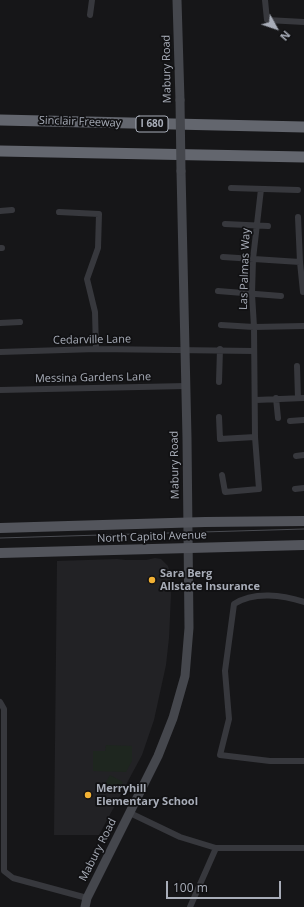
<!DOCTYPE html>
<html>
<head>
<meta charset="utf-8">
<style>
  body { margin:0 }
  #map { position:relative; width:304px; height:907px; overflow:hidden; background:#161618; font-family:"Open Sans",sans-serif }
  canvas { display:block }
  .north { position:absolute; left:256px; top:8px; width:40px; height:40px; -webkit-text-stroke:3px #111113; paint-order:stroke; rotate:130deg; font-size:11px; font-weight:700; line-height:16px; text-align:center; color:#a8adb8 }
  .north::after { content:''; display:block; margin:auto; width:14px; height:18px; background:#a8adb8; clip-path:polygon(50% 0,100% 100%,50% 72%,0 100%) }
  .scale { position:absolute; left:166px; top:881px; width:115px; height:18px; box-sizing:border-box; border:2px solid #a8adb8; border-top:0; padding-left:5px; font-size:12px; line-height:14px; white-space:nowrap; color:#a8adb8; -webkit-text-stroke:3px #111113; paint-order:stroke }
</style>
</head>
<body>
<div id="map">
<canvas width="304" height="907"></canvas>
<div class="north">N</div>
<div class="scale">100 m</div>
</div>
<script>
const ctx = document.querySelector('canvas').getContext('2d');
ctx.lineJoin = 'round';
function paint(path, color) { ctx.fillStyle = color; ctx.fill(path, 'evenodd'); }
function strokePath(path, color, width, dash) { ctx.strokeStyle = color; ctx.lineWidth = width; ctx.lineCap = dash ? 'butt' : 'round'; ctx.setLineDash(dash || []); ctx.stroke(path); }
function label(font, color, halo, rows, align = 'center') {
  ctx.font = font + ' "Open Sans",sans-serif'; ctx.lineWidth = 3.5; ctx.setLineDash([]); ctx.textBaseline = 'middle'; ctx.strokeStyle = halo; ctx.fillStyle = color; for (const [text, x, y, turn = 0] of rows) {
    ctx.save(); ctx.translate(x, y); ctx.rotate((+turn || 0) * Math.PI / 180); ctx.textAlign = isNaN(turn) ? turn : align; if (halo) ctx.strokeText(text, 0, 0); ctx.fillText(text, 0, 0); ctx.restore();
  }
}
paint(new Path2D(`
  M155,558l6,1 7,7 2,7 1,22 -2,43 -3,27 -12,55 -12,35 -43,80h-45l3,-274 60,-2 9,1h20z`), '#222225');
paint(new Path2D(`
  M106,745l26,1v15l-6,11 -33,-1v-20h12z
  M110,775l13,7 -5,9 -13,-7z`), '#1e261f');
strokePath(new Path2D(`
  M265,0l2,20 37,2
  M90,15l2,-15
  M231,188l67,2
  M0,211l12,-1
  M59,212l40,2 -1,34 -11,31 8,33 1,37
  M298,217l2,45 3,30
  M225,224l43,2
  M0,248h2
  M223,257l77,5
  M218,291l63,5
  M0,323l20,-1
  M221,325l33,2 50,-1
  M0,352l96,-3 158,2
  M297,366l1,32
  M219,382l1,-33
  M0,390l186,-4
  M276,398l2,20
  M256,400l48,-2
  M219,417l1,22 35,-2
  M290,421l14,-1
  M296,456l8,-1
  M222,475l3,17 34,-3 -4,-52 -1,-110 -2,-33 1,-35 8,-70
  M295,489l9,-1
  M304,602c-21,-7 -50,-11 -70,2l-9,67 4,48 -9,36 50,6h34
  M0,702l4,7v162l9,7 74,20
  M130,813l50,24 36,11h88
  M190,907l26,-59`), '#37383d', 6);
strokePath(new Path2D(`
  M177,0l3,100
  M85,907l2,-9 71,-142 15,-38 12,-42 4,-48 -2,-190 -6,-267`), '#45474d', 9);
strokePath(new Path2D(`
  M0,528l205,-6 99,-1
  M0,553l304,-8`), '#53555c', 10);
strokePath(new Path2D(`
  M0,120l304,7
  M0,151l304,6`), '#63666e', 11);
strokePath(new Path2D(`
  M0,538l304,-9`), '#4a4c52', 1);
strokePath(new Path2D(`
  M180,100l1,71`), '#45474d', 9);
for (const [x, y, r, color] of [
  [152,580,4,"#f2b134"],
  [88,795,4,"#f2b134"]
]) { const dot = new Path2D(); dot.arc(x, y, r, 0, 2 * Math.PI); ctx.fillStyle = color; ctx.fill(dot); strokePath(dot, '#111113', 1.5); }
for (const [x, y, w] of [
  [152,124,32]
]) { const box = new Path2D(); box.roundRect(x - w / 2, y - 8, w, 16, 3); ctx.fillStyle = '#111113'; ctx.fill(box); strokePath(box, '#a8adb8', 1); }
label('bold 10px', '#a8adb8', null, [
  ["I 680",152,124]
]);
label('11px', '#a8adb8', '#111113', [
  ["Mabury Road",167,69,-91],
  ["Sinclair Freeway",80,122,2],
  ["Las Palmas Way",245,269,-88],
  ["Cedarville Lane",92,340,-1],
  ["Messina Gardens Lane",93,378,-1],
  ["Mabury Road",175,465,-91],
  ["North Capitol Avenue",152,537,-2],
  ["Mabury Road",98,850,-63]
]);
label('bold 11px', '#a8adb8', '#111113', [
  ["Sara Berg",160,574],
  ["Allstate Insurance",160,587],
  ["Merryhill",96,789],
  ["Elementary School",96,802]
], 'left');
</script>
</body>
</html>
